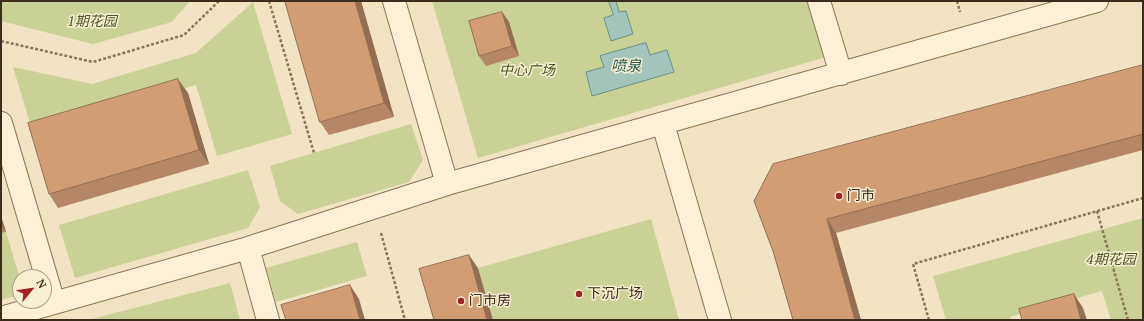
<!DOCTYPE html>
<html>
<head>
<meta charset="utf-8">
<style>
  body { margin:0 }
  #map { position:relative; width:1144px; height:321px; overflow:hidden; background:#f2e4c2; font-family:"PT Serif",serif }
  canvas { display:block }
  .frame { position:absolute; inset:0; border:2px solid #3c2c1d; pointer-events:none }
  .north { position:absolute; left:12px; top:269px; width:40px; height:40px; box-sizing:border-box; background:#f8eed2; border:1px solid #ada08a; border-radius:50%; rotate:61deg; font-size:11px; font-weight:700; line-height:16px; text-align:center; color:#3c2c1d }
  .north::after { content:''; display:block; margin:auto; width:14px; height:18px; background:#a22222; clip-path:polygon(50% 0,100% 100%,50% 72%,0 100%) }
</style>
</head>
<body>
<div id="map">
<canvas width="1144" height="321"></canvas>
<div class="frame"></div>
<div class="north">N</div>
</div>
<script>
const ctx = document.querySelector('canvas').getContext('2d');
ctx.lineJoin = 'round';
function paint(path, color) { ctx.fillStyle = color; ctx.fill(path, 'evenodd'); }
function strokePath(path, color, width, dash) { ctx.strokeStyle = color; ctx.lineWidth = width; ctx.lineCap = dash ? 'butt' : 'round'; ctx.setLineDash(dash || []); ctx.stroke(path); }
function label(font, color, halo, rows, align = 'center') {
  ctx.font = font + ' "PT Serif","Noto Sans SC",serif'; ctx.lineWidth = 3; ctx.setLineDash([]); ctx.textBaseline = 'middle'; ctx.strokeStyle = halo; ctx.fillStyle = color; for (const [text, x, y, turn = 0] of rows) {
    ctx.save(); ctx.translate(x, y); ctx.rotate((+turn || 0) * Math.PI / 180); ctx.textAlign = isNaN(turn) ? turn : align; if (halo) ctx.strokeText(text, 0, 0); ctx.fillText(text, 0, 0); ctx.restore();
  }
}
paint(new Path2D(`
  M1,1h189l-18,21 -79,22 -92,-23z
  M432,1h377l17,56 -348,101z
  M253,2l39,132 -75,22 -21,-71 -163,48 -20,-66 79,17 104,-31z
  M411,124l12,36 -14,22 -111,32 -18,-13 -10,-35z
  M248,170l12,37 -12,21 -173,50 -16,-53z
  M1143,218v102h-32l-9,-29 -92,26v3h-64l-13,-44z
  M651,219l28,101h-186l-15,-52z
  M6,232l14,47v16l-19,5v-67z
  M357,242l10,34 -91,26 -10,-34z
  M230,283l10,37h-152z`), '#c9d195');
const water = new Path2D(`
  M609,1h7l3,11 7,-1 7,23 -22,7 -7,-23 9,-3z
  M646,43l4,12 17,-5 7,22 -82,24 -6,-24 18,-5 -4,-11z`);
paint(water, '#a5c4bb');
strokePath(water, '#6a938a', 1);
const minor = new Path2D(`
  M394,1l53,183
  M819,1l22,73
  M1,123l53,180
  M663,124l57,196
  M248,248l20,72
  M1,318l247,-70 199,-64 650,-183`);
strokePath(minor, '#8d7557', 24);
strokePath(new Path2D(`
  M269,1l45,152
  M957,1l3,11
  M1,41l92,21 91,-27 35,-34
  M1097,211l31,109
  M381,233l24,87
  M929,320l-16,-56 230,-66`), '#8d7557', 2.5, [3, 2]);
strokePath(minor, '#fcf1d6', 22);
paint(new Path2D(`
  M285,1h76l33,116 -65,18 -9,-13z
  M502,12l7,10 10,34 -33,10 -7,-10z
  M1143,65v85l-307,83 25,87h-68l-20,-69 -19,-50z
  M188,93l21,71 -151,44 -9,-14z
  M1,216l5,16 -5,1z`), '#b58764');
paint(new Path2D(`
  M355,1h6l33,116 -10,-14z
  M502,12l7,10 10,34 -7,-10z
  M178,79l10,14 21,71 -10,-14z
  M1,216l5,16 -5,-7z
  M827,219l9,14 25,87h-6z
  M469,255l9,13 15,52h-6z
  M350,285l9,14 6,21h-5z
  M1074,294l9,14 4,12h-6z`), '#946e51');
const building = new Path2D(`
  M285,1h70l29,102 -64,19z
  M502,12l10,34 -33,10 -10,-35z
  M1143,65v69l-316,85 28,101h-62l-20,-69 -19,-50 19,-37z
  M178,79l21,71 -150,44 -21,-71z
  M469,255l18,65h-53l-15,-51z
  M350,285l10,35h-74l-5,-15z
  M1074,294l7,26h-59l-3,-11z`);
paint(building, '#d39d74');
strokePath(building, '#946e51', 1);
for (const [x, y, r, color] of [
  [839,196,4,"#a22222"],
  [579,294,4,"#a22222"],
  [461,301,4,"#a22222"]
]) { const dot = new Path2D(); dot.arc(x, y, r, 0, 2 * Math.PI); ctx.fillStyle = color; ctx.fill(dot); strokePath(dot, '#f8eed2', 1.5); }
label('italic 14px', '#4b5a21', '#f8eed2', [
  ["1期花园",92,22],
  ["中心广场",527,71],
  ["4期花园",1111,260]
]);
label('14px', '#3c2c1d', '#f8eed2', [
  ["门市",847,196],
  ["下沉广场",587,294],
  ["门市房",469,301]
], 'left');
label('italic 15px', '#2b5d5a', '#f8eed2', [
  ["喷泉",626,67]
]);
</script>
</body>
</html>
